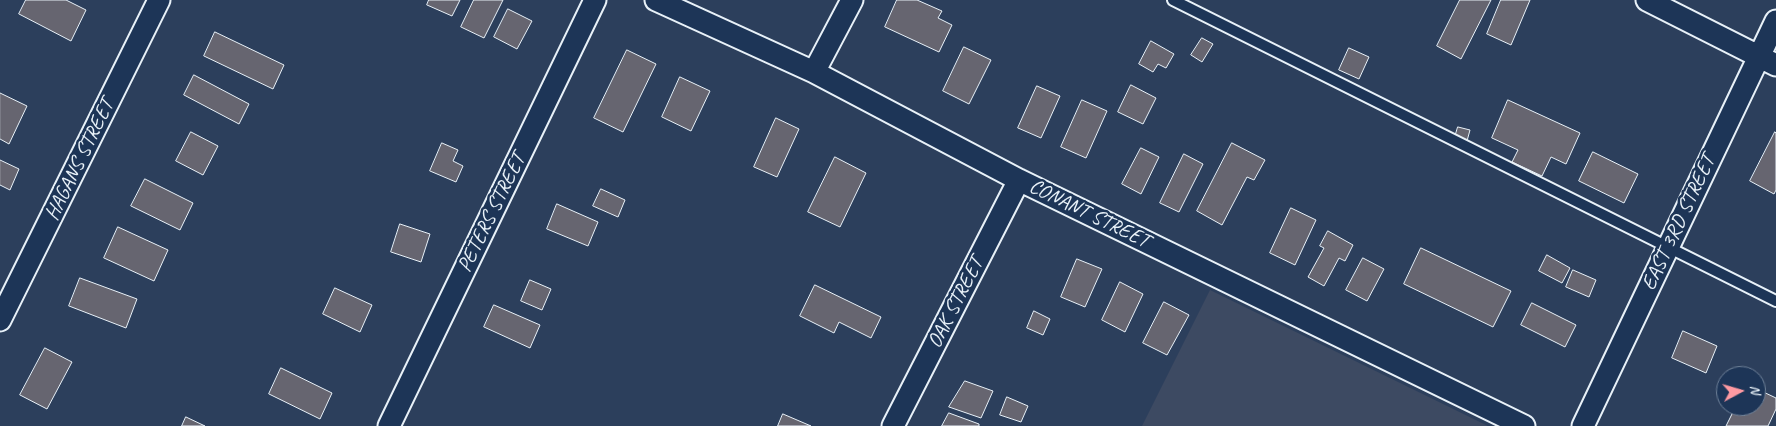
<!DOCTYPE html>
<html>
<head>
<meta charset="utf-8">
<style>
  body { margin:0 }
  #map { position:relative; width:1776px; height:426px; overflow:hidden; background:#2c3f5c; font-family:Caveat,sans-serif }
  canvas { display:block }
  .north { position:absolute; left:1716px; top:366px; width:50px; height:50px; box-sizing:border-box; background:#1d3557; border:1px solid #6e8097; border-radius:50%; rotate:84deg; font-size:14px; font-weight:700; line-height:20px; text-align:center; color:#e8f1f8 }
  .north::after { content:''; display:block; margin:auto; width:18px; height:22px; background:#ff9aa2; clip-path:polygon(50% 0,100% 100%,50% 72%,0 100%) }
</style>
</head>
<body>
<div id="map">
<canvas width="1776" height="426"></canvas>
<div class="north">N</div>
</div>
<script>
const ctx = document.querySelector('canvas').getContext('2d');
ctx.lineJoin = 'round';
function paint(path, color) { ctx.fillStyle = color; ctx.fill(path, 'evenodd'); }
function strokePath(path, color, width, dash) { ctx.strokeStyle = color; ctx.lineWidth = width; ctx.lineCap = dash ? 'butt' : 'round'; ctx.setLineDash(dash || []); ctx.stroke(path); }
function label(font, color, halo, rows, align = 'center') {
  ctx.font = font + ' Caveat,sans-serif'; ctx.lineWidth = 5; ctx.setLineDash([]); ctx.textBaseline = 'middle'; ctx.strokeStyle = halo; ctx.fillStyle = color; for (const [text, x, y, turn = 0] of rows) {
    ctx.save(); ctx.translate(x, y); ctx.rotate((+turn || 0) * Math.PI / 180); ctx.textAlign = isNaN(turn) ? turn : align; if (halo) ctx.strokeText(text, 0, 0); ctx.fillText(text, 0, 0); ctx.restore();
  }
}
paint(new Path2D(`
  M1210,290l278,136h-346z`), '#3d4a62');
const building = new Path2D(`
  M26,0h40l20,10 -15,31 -52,-27z
  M429,0h31l-8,16 -25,-11z
  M474,0h29l-19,38 -23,-11z
  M897,0h20l25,11 -4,7 14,7 -13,27 -54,-25z
  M1460,0h31l-30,59 -24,-13z
  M1501,0h29l-19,45 -24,-11z
  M508,9l24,12 -15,28 -23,-12z
  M215,32l69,33 -11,24 -69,-33z
  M1202,38l11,6 -11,18 -11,-7z
  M1151,41l23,13 -8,14 -8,-4 -5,8 -14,-8z
  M964,47l27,13 -22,44 -26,-13z
  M1349,48l20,9 -10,22 -20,-9z
  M627,50l29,14 -33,68 -29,-14z
  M194,75l55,29 -10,20 -55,-29z
  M680,77l30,14 -19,40 -29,-14z
  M1131,85l25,13 -13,26 -25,-12z
  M1037,86l23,10 -19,42 -23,-10z
  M0,93l27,13 -18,38 -9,-5z
  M1082,100l25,11 -21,47 -25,-11z
  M1508,100l72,33 -14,31 -15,-7 -9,19 -30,-14 6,-12 -26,-12z
  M776,118l23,11 -22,48 -23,-10z
  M1458,127l12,3 -3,11 -12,-4z
  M191,132l27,14 -15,29 -27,-14z
  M1775,132l1,1v57l-2,4 -24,-13z
  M442,143l16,7 -5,11 10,5 -7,16 -26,-11z
  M1232,143l33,17 -11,20 -7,-3 -25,48 -25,-14z
  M1141,148l18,9 -18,37 -19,-10z
  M1593,152l45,22 -14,29 -45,-22z
  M1184,154l19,10 -24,48 -19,-9z
  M835,157l31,16 -26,54 -32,-15z
  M0,160l19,9 -9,21 -10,-5z
  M145,179l48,24 -13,27 -49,-24z
  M601,189l24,11 -7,17 -25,-11z
  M557,204l41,18 -10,24 -41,-17z
  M1291,208l25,12 -21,45 -25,-12z
  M400,224l30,10 -9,28 -30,-10z
  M118,227l50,23 -14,31 -50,-23z
  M1328,231l25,14 -8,16 -6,-3 -15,28 -16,-9 16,-29 -4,-2z
  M1421,248l90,43 -18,36 -89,-43z
  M1547,255l23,13 -8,15 -23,-12z
  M1363,258l21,11 -17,32 -21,-11z
  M1077,259l25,10 -17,38 -24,-10z
  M1573,270l23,10 -7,17 -23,-10z
  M80,278l57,21 -11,29 -57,-22z
  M530,280l21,9 -9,21 -21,-9z
  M1120,282l23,12 -18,38 -23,-12z
  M815,285l66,32 -10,21 -32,-16 -5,11 -34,-17z
  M335,288l37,17 -12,27 -37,-18z
  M1164,302l25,13 -22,40 -24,-12z
  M1532,303l44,22 -11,22 -44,-22z
  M494,305l46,20 -10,23 -46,-21z
  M1034,311l16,8 -7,16 -16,-7z
  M1683,331l34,15 -11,27 -34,-15z
  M45,348l27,14 -25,47 -27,-14z
  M281,368l51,25 -12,26 -51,-25z
  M965,381l28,10 -12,27 -32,-11z
  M1757,389l19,9v11l-8,17h-42l8,-16 11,5 4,-9h7z
  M1007,397l21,9 -7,16 -21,-7z
  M949,413l30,11v2h-37z
  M783,414l28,12h-33z
  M186,417l19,9h-23z`);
paint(building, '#666570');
strokePath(building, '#e8f1f8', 1);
const service = new Path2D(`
  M1173,0l603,301`);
const minor = new Path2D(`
  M656,0l158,72 205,108 505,246
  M1647,0l129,65
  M814,72l38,-72
  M0,320l159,-320
  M389,426l206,-426
  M893,426l126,-246
  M1583,426l193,-405`);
strokePath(service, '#e8f1f8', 14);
strokePath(minor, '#e8f1f8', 25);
strokePath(service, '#1d3557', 10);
strokePath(minor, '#1d3557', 21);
label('21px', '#e8f1f8', '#1d3557', [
  ["HAGANS STREET",80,160,-64],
  ["PETERS STREET",492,213,-64],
  ["CONANT STREET",1089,214,26],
  ["EAST 3RD STREET",1679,223,-65],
  ["OAK STREET",956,303,-63]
]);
</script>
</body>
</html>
